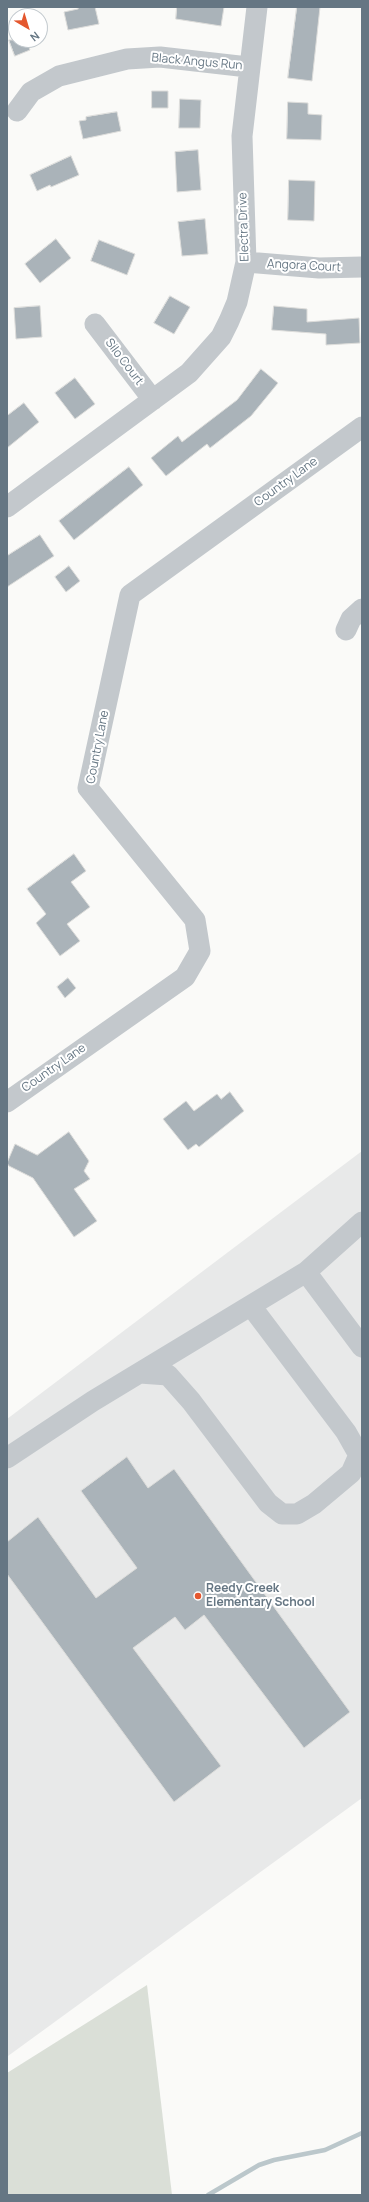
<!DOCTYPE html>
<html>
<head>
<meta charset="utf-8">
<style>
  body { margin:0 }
  #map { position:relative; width:369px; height:2202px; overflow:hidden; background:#fafaf8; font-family:Manrope,sans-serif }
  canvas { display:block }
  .frame { position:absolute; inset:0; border:8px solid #657683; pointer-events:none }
  .north { position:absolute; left:8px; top:8px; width:40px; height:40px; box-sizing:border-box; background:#fff; border:1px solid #c1c8cd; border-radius:50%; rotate:142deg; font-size:11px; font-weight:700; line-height:16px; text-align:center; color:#657683 }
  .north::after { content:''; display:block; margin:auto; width:14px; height:18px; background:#e4572e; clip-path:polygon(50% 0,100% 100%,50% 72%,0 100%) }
</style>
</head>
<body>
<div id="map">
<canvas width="369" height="2202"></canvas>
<div class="frame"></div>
<div class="north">N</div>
</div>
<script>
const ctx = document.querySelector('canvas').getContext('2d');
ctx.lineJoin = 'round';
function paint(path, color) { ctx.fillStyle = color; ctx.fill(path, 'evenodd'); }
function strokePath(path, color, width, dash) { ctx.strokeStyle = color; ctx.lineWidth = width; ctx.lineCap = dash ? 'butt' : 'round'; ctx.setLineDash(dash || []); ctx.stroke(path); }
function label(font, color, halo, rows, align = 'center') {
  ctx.font = font + ' Manrope,sans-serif'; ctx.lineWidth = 4; ctx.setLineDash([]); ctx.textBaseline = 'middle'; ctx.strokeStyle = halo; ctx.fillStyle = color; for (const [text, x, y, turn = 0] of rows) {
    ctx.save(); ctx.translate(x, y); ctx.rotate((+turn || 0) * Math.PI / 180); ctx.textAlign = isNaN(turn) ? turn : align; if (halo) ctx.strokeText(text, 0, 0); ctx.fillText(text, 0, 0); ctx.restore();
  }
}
paint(new Path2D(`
  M362,1151v647l-354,258 -1,-637z`), '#e8e9e9');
paint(new Path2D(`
  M147,1985l25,210h-165v-122z`), '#dadfd7');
strokePath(new Path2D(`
  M208,2195l51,-30 15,-5 51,-10 37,-17`), '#bbc7cb', 4.5);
const building = new Path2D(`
  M78,7h17l4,17 -31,6 -4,-18 14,-3z
  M177,7h47l-3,19 -45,-7z
  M297,7h23l-8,74 -24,-3z
  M9,40h17l4,10 -15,6z
  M152,91h16v17h-16z
  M180,99l21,1 -1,28h-21z
  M288,102l20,1v11l14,1 -1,25 -34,-1z
  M117,112l4,19 -38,8 -4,-18 7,-1v-3z
  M198,150l3,40 -24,2 -2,-40z
  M71,156l8,19 -28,12 -1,-2 -13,6 -7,-16z
  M289,180l26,1 -1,40 -26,-1z
  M205,219l3,35 -26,2 -4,-34z
  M56,239l15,19 -31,25 -15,-19z
  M99,240l36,14 -8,21 -36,-14z
  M170,296l20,11 -16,27 -20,-11z
  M40,306l2,31 -26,2 -2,-31z
  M274,306l33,3v13l52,-4 1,25 -34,2v-11l-54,-4z
  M261,369l17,14 -27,33 -41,32 -3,-4 -41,32 -15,-18 27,-22 4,6 55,-42z
  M75,378l20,26 -20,15 -20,-26z
  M24,403l15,19 -32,26v-32z
  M129,467l14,18 -69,55 -15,-19z
  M40,535l14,21 -47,31v-31z
  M69,566l11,15 -14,11 -11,-15z
  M74,854l12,17 -15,11 19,25 -23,17 13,17 -20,15 -24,-33 10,-9 -19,-25z
  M68,978l8,10 -11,10 -8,-11z
  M230,1092l14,19 -45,36 -3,-3 -8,6 -25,-31 23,-18 8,10 23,-17 4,5z
  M69,1132l20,29 -5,10 6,8 -16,10 23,32 -23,16 -41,-59 -24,-12 -2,-3 8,-19 22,11z
  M127,1457l21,31 26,-19 176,243 -46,36 -100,-133 -19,15 -10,-13 -42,31 88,118 -47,36 -167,-228v-32l31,-25 58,81 41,-30 -56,-77z`);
paint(building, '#aab3b9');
strokePath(building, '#dcdcda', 1);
strokePath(new Path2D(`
  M17,111l14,-19 28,-16 68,-17 33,-2 88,10
  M246,262l73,6 43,-1
  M95,324l58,76
  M7,507l182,-134 32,-36 8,-16 8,-19 9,-40 -4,-126 15,-129
  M346,630l5,-11 11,-10
  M7,1102l178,-125 15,-26 -5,-31 -107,-132 42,-193 232,-168
  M306,1272l56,75
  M140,1373l28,2 23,26 77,102 14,11h15l17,-10 37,-31 8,-18 -13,-23 -95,-126
  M7,1458l86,-57 213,-129 56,-50`), '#c3c8cc', 21);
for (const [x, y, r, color] of [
  [198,1596,4,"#e4572e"]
]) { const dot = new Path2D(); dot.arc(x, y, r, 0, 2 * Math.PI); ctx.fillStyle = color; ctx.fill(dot); strokePath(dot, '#fff', 1.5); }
label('12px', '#657683', '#fff', [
  ["Black Angus Run",197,62,5],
  ["Electra Drive",244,227,-92],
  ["Angora Court",304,266,3],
  ["Silo Court",124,362,53],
  ["Country Lane",286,482,-36],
  ["Country Lane",98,747,-79],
  ["Country Lane",54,1068,-35]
]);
label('bold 12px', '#657683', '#fff', [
  ["Reedy Creek",206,1589],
  ["Elementary School",206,1603]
], 'left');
</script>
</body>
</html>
